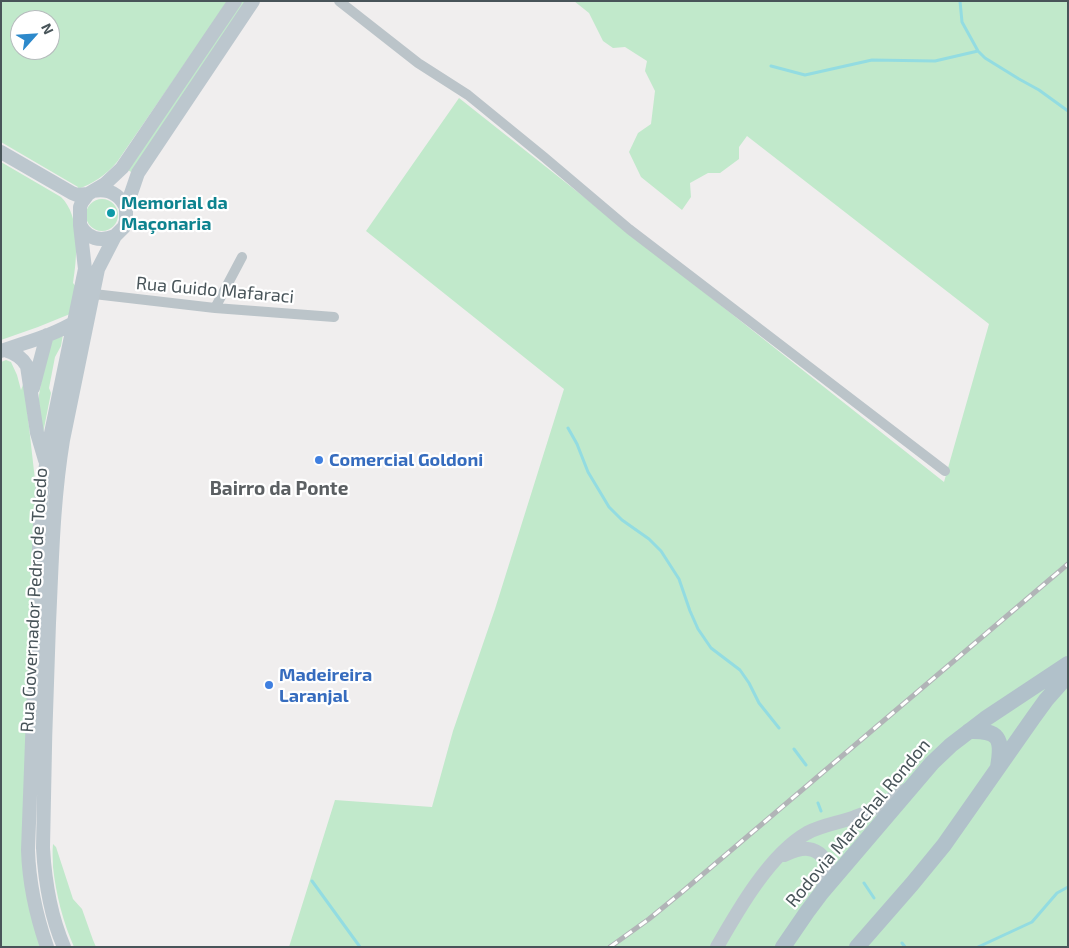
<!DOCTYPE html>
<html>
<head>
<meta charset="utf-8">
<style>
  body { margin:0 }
  #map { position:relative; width:1069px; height:948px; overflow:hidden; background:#f0eeee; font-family:"Exo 2",sans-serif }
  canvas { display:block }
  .frame { position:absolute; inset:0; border:2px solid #485459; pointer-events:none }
  .north { position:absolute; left:10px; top:10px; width:50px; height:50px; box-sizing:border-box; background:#fff; border:1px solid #b6bbbd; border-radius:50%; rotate:64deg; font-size:14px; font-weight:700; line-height:20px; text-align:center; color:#485459 }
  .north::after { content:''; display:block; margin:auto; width:18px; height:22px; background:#2d89cb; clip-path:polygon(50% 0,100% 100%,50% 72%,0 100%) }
</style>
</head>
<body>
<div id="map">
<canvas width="1069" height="948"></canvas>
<div class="frame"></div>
<div class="north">N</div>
</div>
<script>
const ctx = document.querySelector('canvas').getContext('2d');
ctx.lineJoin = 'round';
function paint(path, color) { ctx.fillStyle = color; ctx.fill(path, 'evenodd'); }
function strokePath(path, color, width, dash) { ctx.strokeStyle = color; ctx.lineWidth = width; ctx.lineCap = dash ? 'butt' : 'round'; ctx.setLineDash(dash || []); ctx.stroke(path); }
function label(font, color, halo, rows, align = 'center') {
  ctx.font = font + ' "Exo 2",sans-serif'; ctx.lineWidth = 4.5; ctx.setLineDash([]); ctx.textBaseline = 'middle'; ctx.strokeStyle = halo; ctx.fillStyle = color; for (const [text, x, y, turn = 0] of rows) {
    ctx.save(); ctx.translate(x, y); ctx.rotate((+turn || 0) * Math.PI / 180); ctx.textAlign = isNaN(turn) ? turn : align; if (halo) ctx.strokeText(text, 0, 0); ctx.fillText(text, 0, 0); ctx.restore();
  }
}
paint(new Path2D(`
  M1,1h227l-111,161c-10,12 -25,23 -40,27l1,-2 -77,-45zM20,20h30v30h-30z
  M242,1h4l-115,171 -3,-2z
  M574,1h494v946h-779l46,-147 97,7 21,-76 42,-122 69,-220 -198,-158 93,-133 485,384 45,-158 -242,-188 -8,11v12l-19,14h-12l-18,10 1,14 -9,13 -41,-33 -12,-25 9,-19 13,-9 4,-33 -10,-20 2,-10 -22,-14 -12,1 -10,-7 -14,-28z
  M1,162l60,35c20,19 16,61 12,86l4,5 -7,26 -32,13 -37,13z
  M86 215a16 16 0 1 1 32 0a16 16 0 1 1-32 0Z
  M63,334l-2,12 -6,11 -6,31 2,5 -8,40 -4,-30v-8l8,-47 8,-11z
  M6,360l5,2 6,13 4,15 3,-8 13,116 -13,334 19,115h-42v-585z
  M53,844l3,3 17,52 9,10 11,31 3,7h-22c-11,-25 -18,-52 -21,-80 0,-7 -1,-15 0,-23z`), '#c1e9cb');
strokePath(new Path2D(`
  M960,1l2,21 16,29 7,7 34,21 20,11 29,21
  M771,66l34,9 67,-15 63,1 43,-10
  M568,428l9,16 11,28 21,35 13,13 27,19 12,12 18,28 11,32 8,18 13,19 29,22 9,13 10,20 20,25
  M794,749l12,16
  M818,803l3,8
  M312,881l48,66
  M864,883l10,15
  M902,943l3,4
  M978,947l54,-25 25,-29 11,-6`), '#93dce1', 3);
strokePath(new Path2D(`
  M339,1l79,62 50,32 76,62 85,72 316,242
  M94,294l121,14 119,9
  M215,308l27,-51`), '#bbc4c9', 10);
strokePath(new Path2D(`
  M1,152l71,41 5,2 11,-1
  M93,191c15,-3 27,3 33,17
  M80,225c7,14 20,17 35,11
  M5,350c10,3 17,7 22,16l10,67 8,27
  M1,351c25,-9 51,-15 74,-29
  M33,388l14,-53
  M784,855c7,-3 16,-7 24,-6 11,1 20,11 20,22 -1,6 -4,13 -6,20
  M47,947c-11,-32 -18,-64 -19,-97l12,-327 2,-31 8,-54 35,-169 -5,-44v-18l2,-5 6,-8 17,-10 17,-16 113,-167
  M64,947c-14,-32 -19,-65 -21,-99 1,-75 3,-150 6,-225 3,-62 4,-122 14,-183l35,-171 17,-33 9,-9 2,-6v-13l12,-35 115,-172
  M717,947c21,-37 53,-93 90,-114 15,-8 32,-10 48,-16 18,-6 34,-17 51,-27`), '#bcc7ce', 14);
strokePath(new Path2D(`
  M969,731c30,-1 34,7 29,36
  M783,947l24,-35 15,-20 110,-129 19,-18 34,-26 83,-55
  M857,947l55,-63 32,-39 89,-127 13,-18 22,-25`), '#b1c1ca', 16);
const rail = new Path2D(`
  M610,947l39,-28 33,-27 386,-328`);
strokePath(rail, '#b1b4b7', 5);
strokePath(rail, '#fff', 3, [9]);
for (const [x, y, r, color] of [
  [111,213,5,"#0f9aa8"],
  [319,460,5,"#3f7fe0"],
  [269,685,5,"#3f7fe0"]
]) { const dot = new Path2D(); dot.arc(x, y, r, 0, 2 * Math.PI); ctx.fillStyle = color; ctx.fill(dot); strokePath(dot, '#fff', 2); }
label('bold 18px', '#0d838f', '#fff', [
  ["Memorial da",121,203],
  ["Maçonaria",121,224]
], 'left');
label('18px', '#485459', '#fff', [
  ["Rua Guido Mafaraci",215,290,5],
  ["Rua Governador Pedro de Toledo",34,600,-87],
  ["Rodovia Marechal Rondon",858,823,-50]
]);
label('bold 18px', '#366cbe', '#fff', [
  ["Comercial Goldoni",329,460],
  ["Madeireira",279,675],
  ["Laranjal",279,696]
], 'left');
label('bold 19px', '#5b5f62', '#fff', [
  ["Bairro da Ponte",279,489]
]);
</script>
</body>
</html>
